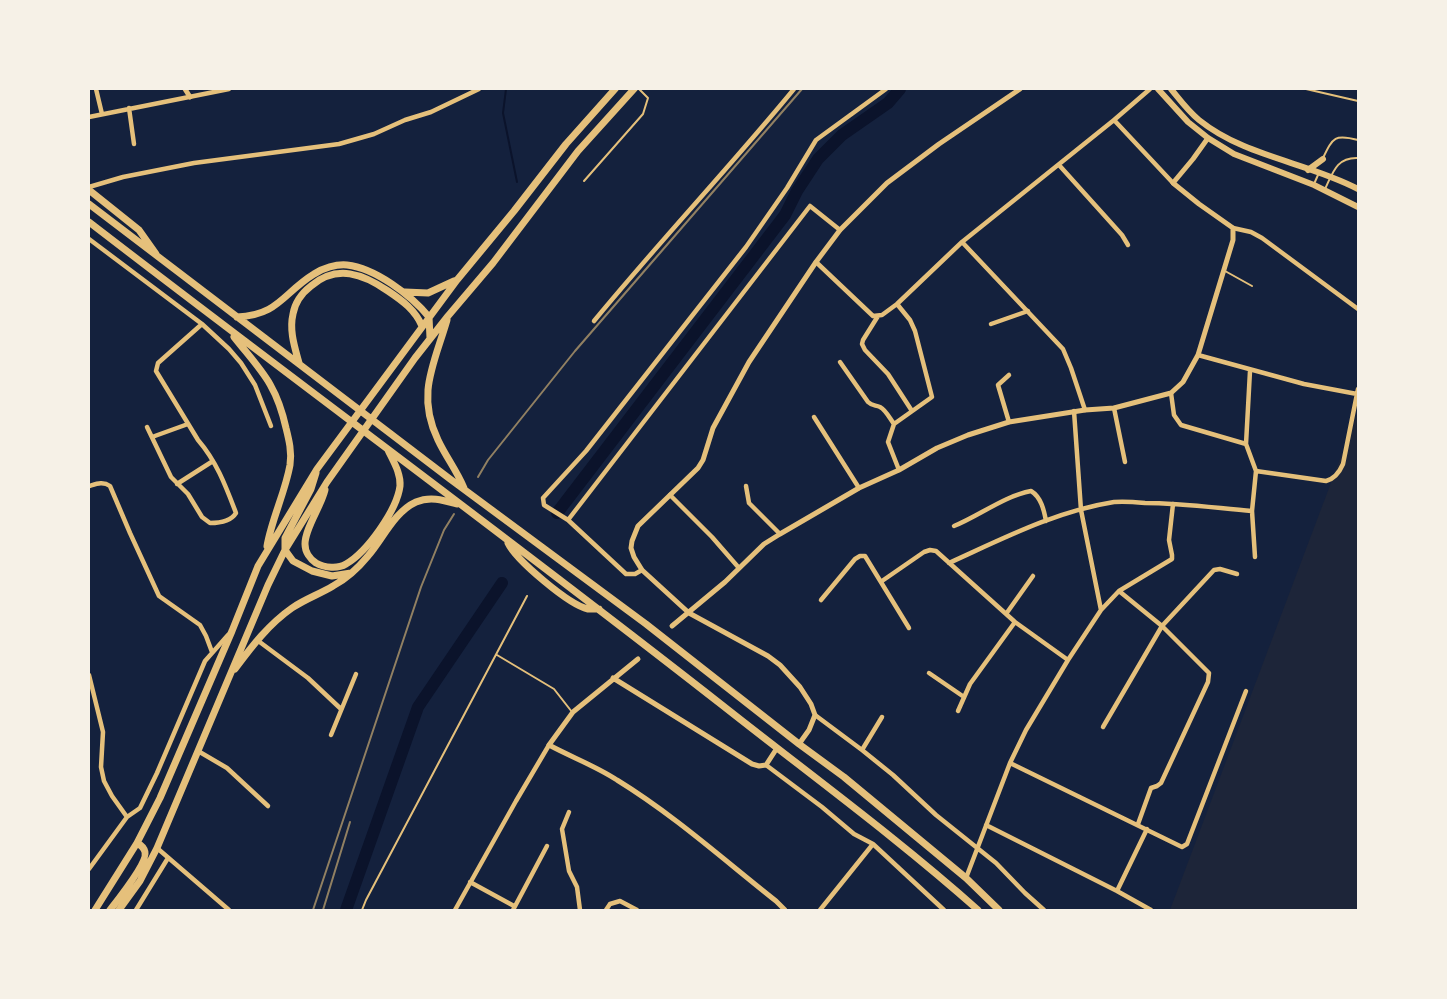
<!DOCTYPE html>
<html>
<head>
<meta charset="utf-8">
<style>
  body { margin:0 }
  #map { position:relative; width:1447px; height:999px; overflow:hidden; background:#14213d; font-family:"Space Grotesk",sans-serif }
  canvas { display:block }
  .frame { position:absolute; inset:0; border:90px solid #f6f1e7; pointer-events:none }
</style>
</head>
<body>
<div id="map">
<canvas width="1447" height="999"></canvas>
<div class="frame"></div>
</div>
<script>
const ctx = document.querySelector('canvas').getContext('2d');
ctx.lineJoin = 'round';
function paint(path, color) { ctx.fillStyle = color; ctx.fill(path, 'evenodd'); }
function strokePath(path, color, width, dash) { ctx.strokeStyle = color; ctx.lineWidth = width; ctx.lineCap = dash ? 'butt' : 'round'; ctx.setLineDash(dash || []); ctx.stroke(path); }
paint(new Path2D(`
  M1358,411v499h-188z`), '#1d2539');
strokePath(new Path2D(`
  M506,89l-3,24 14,69`), '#0b132b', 2);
strokePath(new Path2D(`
  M557,513l228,-298 12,-24 21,-32 24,-24 46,-32 12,-14
  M346,910l72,-203 84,-124`), '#0b132b', 12);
strokePath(new Path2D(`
  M1306,89l52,12
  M1323,158c10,-21 12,-24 35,-18
  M584,181l59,-67 5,-16 -9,-9
  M1314,184l4,-9
  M1325,189c8,-17 12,-32 33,-31
  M1225,271l27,15
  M497,655l57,34 18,23
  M362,910l4,-10 161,-304`), '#e5c07b', 2);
strokePath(new Path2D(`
  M96,89l6,25
  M129,108l5,36
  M89,117l140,-28
  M1114,120l59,63
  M1059,165l63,70 6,10
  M89,187l34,-10 71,-14 145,-19 35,-10 31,-14 26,-8 48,-23
  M1233,228l18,4 11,6 96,71
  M89,239l113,85 27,25 12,14 14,22 16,41
  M962,242l101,107 8,19 14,42
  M816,262l57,54 9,-1 15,-11 65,-62 152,-122 36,-31
  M897,304l13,16 5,11 17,66 -38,27 -6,18 11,28
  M878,316l-15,24 -1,4 3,6 23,24 24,37
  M594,321c65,-79 135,-153 200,-232
  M991,324l37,-13
  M1198,355l106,29 53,10
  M840,362l28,40c4,4 7,3 12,5 6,3 10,12 14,17
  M1250,371l-4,73 10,27 -4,40 3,46
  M1171,393l3,22 7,10 65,19
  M1114,408l11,54
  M1074,411l7,99 20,100
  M814,417l45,71
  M1009,422l-11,-37 11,-10
  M147,427l24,50 17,17 14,23 8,6c9,0 21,-2 26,-10 -10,-26 -19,-51 -38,-73l-42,-69 2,-8 44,-39
  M152,437l36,-13
  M1256,471l70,10c8,-2 14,-10 17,-17l15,-75
  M177,484l36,-23
  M89,486c7,-2 14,-5 21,0l20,47 29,63 41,29 6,11 6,16
  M746,486l3,17 31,31
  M670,495l42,42 27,31
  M568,520l242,-314 30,24
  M954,526c25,-10 50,-30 77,-35 10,6 13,19 15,30
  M949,563c53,-24 107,-52 165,-61 10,-1 21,0 31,1 35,0 71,5 107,8
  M642,570l-7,4h-9l-58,-54 -24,-15 -1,-7 43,-47 160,-204 41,-59 29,-48 70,-51
  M882,581l42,-29 6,-2 6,1 79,71 53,38
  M1119,591l43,35 47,47 -1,9 -47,101 -4,3 -6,2 -13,36
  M821,600l34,-41 5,-3h5l44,72
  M1006,614l27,-38
  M257,640l51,38 33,31
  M929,673l35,24
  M89,675l14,57 -2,35 3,14 8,15 15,21
  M958,711l12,-27 45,-62
  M815,715l47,35 31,25 43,40 60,48 29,30 19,17
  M1103,727l59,-101 52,-56 6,-1 17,5
  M331,735l25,-61
  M862,750l20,-33
  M198,751l29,17 41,38
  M1010,763l172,84 5,-3 59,-153
  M766,765l56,42 32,27 19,10 71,66
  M569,812l-7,17 7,42 8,16 3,23
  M986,825l131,66 34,19
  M157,848l72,62
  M89,869l38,-52 13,-9 17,-35 48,-112 23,-26
  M966,878l44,-115 16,-33 42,-70 33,-50 18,-19 53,-32v-4l-3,-15 4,-36
  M470,882l44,24
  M1117,891l30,-62
  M136,910l32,-52
  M455,910l61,-109 33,-56
  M513,910l34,-64
  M606,910l4,-6 10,-3 17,9
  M820,910l53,-66`), '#e5c07b', 4.5);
strokePath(new Path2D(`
  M185,89l5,8
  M672,626l53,-44 39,-38 16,-10 79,-46 40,-18 38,-22 31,-13 41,-13 76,-12 29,-2 57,-15 12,-11 15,-27 35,-115v-12l-34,-24 -26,-21 20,-24 15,-21
  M638,659l-65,53 -24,33c22,12 47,21 68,35 57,35 107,80 159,121l9,9
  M613,678l139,86 7,2 7,-1 11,-17
  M799,744l10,-14 6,-15 -4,-11 -11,-17 -20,-22 -12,-9 -79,-43 -47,-43 -8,-13 -3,-9 1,-7 6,-15 60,-58 5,-8 10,-32 36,-66 67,-100 24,-32 47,-47 52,-39 81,-55`), '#e5c07b', 5);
strokePath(new Path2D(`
  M1158,89l30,33 20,16 26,16 80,31 44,22
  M1171,89c9,11 17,22 28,31 46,37 108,42 159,69
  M1308,170l15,-11`), '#e5c07b', 6);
strokePath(new Path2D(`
  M89,190l50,40 17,24
  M89,204l361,275 196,145 153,120 45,33 122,101 33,32
  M89,222c210,162 424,319 633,483 86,68 174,132 256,205
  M405,292l23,1 26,-12
  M237,317c42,-2 46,-24 77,-43 9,-6 22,-10 33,-9 28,3 64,30 82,52l1,21
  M447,320c-13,45 -31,74 -9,120 8,17 19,31 26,48
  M234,337c27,34 42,46 52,91 3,12 6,24 4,37 -5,28 -18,53 -23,81
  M299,363c-4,-15 -10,-32 -6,-49 2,-12 9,-21 18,-28 26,-22 52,-12 77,5 15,10 27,19 34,35
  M316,473l-5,16 -26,49v12l8,11 19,10 20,5 19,-3
  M325,490c-4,17 -20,38 -20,54 0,8 5,15 11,19 9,5 22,6 30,1 21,-12 51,-54 54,-78 1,-13 -7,-25 -12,-36
  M508,543c8,17 61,62 80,66 3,0 8,0 11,0
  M235,669c17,-23 34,-45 57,-61 13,-9 28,-14 41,-22 13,-7 26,-19 35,-30 15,-17 26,-44 48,-54 14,-6 27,-2 41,2
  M95,910l42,-67 23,-45 72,-167 26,-65 59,-97 140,-189 57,-69 52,-67 49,-55
  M110,910c7,-9 38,-48 35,-58 -1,-4 -4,-7 -8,-9
  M119,910l21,-29 17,-33 111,-263 17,-35 42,-68 88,-124 33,-42 45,-53 85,-112 56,-62`), '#e5c07b', 7);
strokePath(new Path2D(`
  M478,477l10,-17 87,-109 227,-262
  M313,910l108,-323 23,-57 10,-16
  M323,910l27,-88`), '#918062', 2);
</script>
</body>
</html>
